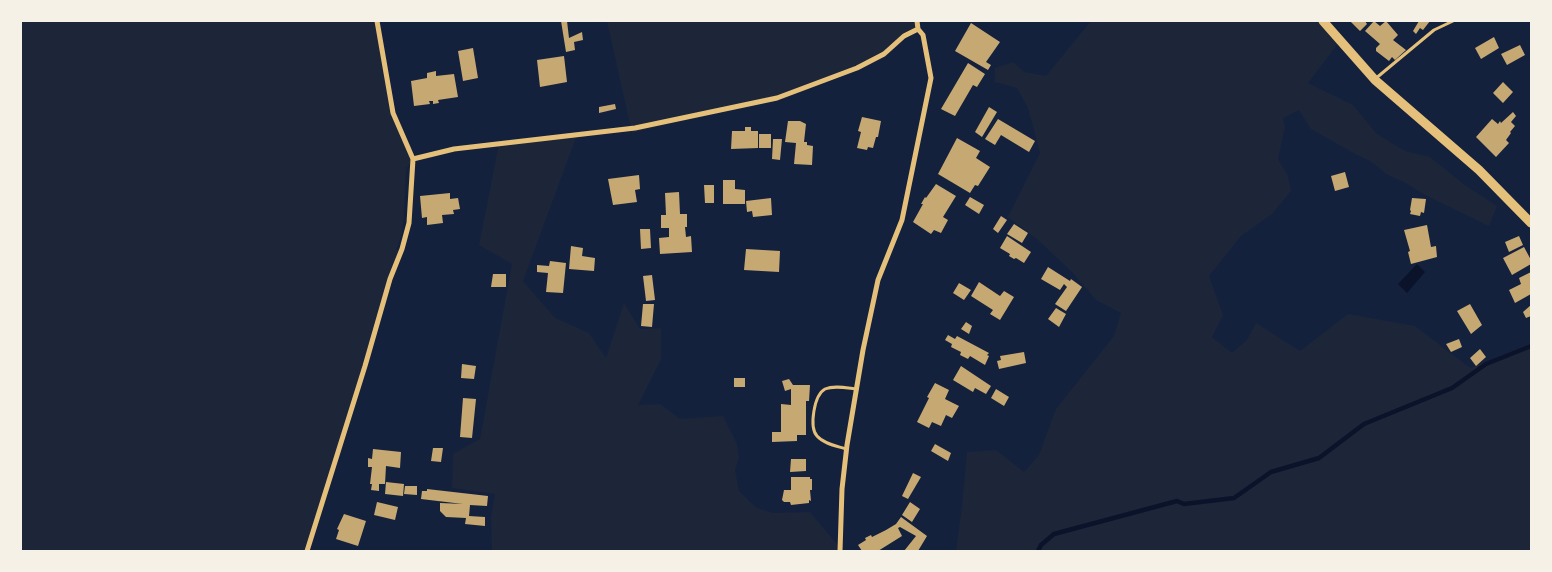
<!DOCTYPE html>
<html>
<head>
<meta charset="utf-8">
<style>
  body { margin:0 }
  #map { position:relative; width:1552px; height:572px; overflow:hidden; background:#14213d; font-family:Manrope,sans-serif }
  canvas { display:block }
  .frame { position:absolute; inset:0; border:22px solid #f6f1e7; pointer-events:none }
</style>
</head>
<body>
<div id="map">
<canvas width="1552" height="572"></canvas>
<div class="frame"></div>
</div>
<script>
const ctx = document.querySelector('canvas').getContext('2d');
ctx.lineJoin = 'round';
function paint(path, color) { ctx.fillStyle = color; ctx.fill(path, 'evenodd'); }
function strokePath(path, color, width, dash) { ctx.strokeStyle = color; ctx.lineWidth = width; ctx.lineCap = dash ? 'butt' : 'round'; ctx.setLineDash(dash || []); ctx.stroke(path); }
paint(new Path2D(`
  M21,21h356l16,92 20,46 -7,10 -2,46 -2,18 -6,17 6,-1 -95,302h-286z
  M607,21h310l1,8 -14,7 -20,18 -27,14 -80,30 -145,35z
  M1091,21h232l17,20 -32,42 45,22 24,29 28,17 25,6 36,29 31,20 -8,20 -66,-32 -17,-11 -20,-9 -14,-12 -17,-8 -44,-25 -12,-19 -16,8 2,9 -7,32 10,17 3,15 -19,23 -31,22 -32,40 14,39 -11,22 20,16 15,-13 9,-17 44,28 48,-37 67,12 55,42 61,-25v208h-575l6,-45 5,-54 29,-2 28,22 15,-17 17,-46 58,-73 7,-23 -25,-13 -24,-28 -34,-32 -30,-23 32,-64 -12,-45 -11,-20 -22,-6v-14l18,-6 11,10 22,4z
  M577,135l-54,146 32,37 34,15 17,25 18,-55 16,26 21,-1v31l-23,46 22,-1 20,15 43,-3 14,28 2,14 -4,12 4,21 18,17 16,5 37,-1 31,37 -1,2h-348l-1,-34 4,-23 -43,-6 1,-34 27,-15 32,-175 -33,-19 20,-101z`), '#1d2539');
paint(new Path2D(`
  M1417,264l8,8 -18,21 -9,-9z`), '#0b132b');
strokePath(new Path2D(`
  M1038,551l3,-6 13,-11 123,-33 7,3 50,-6 37,-26 48,-14 45,-34 88,-36 34,-24 45,-18`), '#0b132b', 4.5);
paint(new Path2D(`
  M561,21h6l2,17 13,-6 1,8 -9,2 1,8 -9,2z
  M1350,21h15l2,3 -7,7z
  M1374,21l6,5 6,-5 12,14 -5,5 13,10 -11,10 -3,-3 -3,4 -13,-10v-3l4,-4 -15,-13z
  M1419,21h11l-7,9 -3,-2 -4,6 -3,-3z
  M971,23l29,19 -14,20 5,3 -3,5 -33,-19z
  M1494,37l5,11 -18,11 -6,-11z
  M1520,45l5,10 -18,10 -6,-11z
  M473,48l5,30 -15,3 -5,-30z
  M564,56l3,26 -27,5 -3,-27z
  M968,63l17,11 -8,13 -4,-2 -18,31 -14,-7z
  M436,71v5l18,-2 4,23 -20,3 1,3 -6,1v-3h-4l1,3 -16,2 -3,-25 16,-3v-5z
  M1503,82l10,10 -10,11 -10,-10z
  M615,104l1,5 -17,4v-6z
  M989,107l8,5 -15,25 -7,-5z
  M1513,112l3,4 -5,6 4,4 -5,6 1,1 -5,7 3,3 -13,14 -20,-20 16,-18 6,5 2,-3 1,2z
  M862,117l19,4 -3,16h-2l-3,11 -5,-1 -1,3 -10,-2 4,-16 -3,-1z
  M998,119l37,22 -6,11 -28,-17 -6,10 -10,-6z
  M788,121h12l6,3 -2,18h3v3l6,1 -1,19 -18,-1 2,-21 -11,-1z
  M745,127h6v4h7v17l-27,1 1,-18h13z
  M759,134h12v14h-12z
  M957,138l23,13 -4,7 14,9 -12,19 -3,-1 -5,8 -32,-19z
  M773,139h9l-2,21 -8,-1z
  M1345,172l4,15 -14,4 -4,-15z
  M639,175l1,14 -5,1 2,12 -24,3 -5,-26z
  M723,180h12v9l10,1v14h-22z
  M936,184l20,12 -13,21 5,3 -7,13 -7,-3 -3,4 -18,-12 10,-18h-2l4,-7 1,1z
  M704,185h10v18h-9z
  M679,192l1,22h7v13h-2l1,10 5,-1 1,16 -32,2 -1,-16 10,-1v-9h-8v-13h5l-1,-22z
  M450,193v6l8,-1 2,11 -7,1 1,4 -12,1 1,8 -16,2v-8l-5,1 -2,-22z
  M970,197l14,8 -5,9 -14,-9z
  M771,198l1,17 -19,2 -1,-6 -5,1 -1,-11z
  M1412,198l14,1 -2,14 -3,-1 -1,4 -10,-2 1,-3 -1,-1z
  M1001,216l6,4 -9,13 -5,-4z
  M1014,224l14,9 -6,10 -15,-9z
  M1427,225l4,22 5,-1 1,11 -26,7 -3,-12 2,-1 -6,-21z
  M640,229h10l1,19 -10,1z
  M1007,236l24,16 -7,11 -8,-5 -2,1 -5,-3 1,-2 -10,-6z
  M1519,236l4,9 -14,7 -4,-10z
  M571,246l12,2 -1,8 13,2 -1,13 -25,-2z
  M1524,247l7,13v4l-19,11 -9,-17z
  M746,249l34,2 -1,21 -35,-2z
  M550,261l16,2 -3,30 -17,-1 2,-19 -11,-1v-7l12,1z
  M1048,267l22,14 1,-2 11,8 -16,24 -11,-7 12,-17 -3,-3 -4,6 -19,-11z
  M1531,272v22l-16,9 -6,-13 12,-6 -2,-6z
  M493,274h13v13h-15z
  M652,275l3,25 -9,1 -3,-25z
  M979,282l21,14 4,-5 10,6 -14,23 -10,-6 3,-4 -22,-14z
  M959,283l12,7 -7,10 -11,-7z
  M643,304h11l-2,23 -11,-1z
  M1470,304l12,21 -11,9 -14,-23z
  M1531,305v11l-5,2 -3,-6z
  M1056,308l10,6 -7,13 -11,-8z
  M966,322l6,4 -3,8 -8,-5z
  M948,335l7,4 2,-3 32,17 -2,2 2,1 -4,9 -15,-9 -2,3 -8,-4 1,-3 -10,-5 1,-3 -7,-4z
  M1459,339l3,8 -11,5 -5,-8z
  M1480,349l6,8 -10,9 -6,-8z
  M1024,352l2,11 -27,6 -2,-8 4,-1 -1,-4z
  M462,364l14,2 -2,13 -13,-1z
  M961,366l30,20 -5,8 -11,-6 -2,4 -20,-12z
  M734,378h11v9h-11z
  M789,379l4,6h17l-1,16h-3v34h-9v6l-25,1v-10h9v-28l10,1v-16l-6,2 -3,-10z
  M935,383l14,7 -4,9 14,7 -7,12 -6,-3 -5,11 -9,-4 -3,6 -12,-6 12,-24 -2,-1z
  M996,389l13,8 -5,9 -13,-8z
  M463,398l13,1 -4,39 -12,-1z
  M935,444l16,9 -3,8 -17,-10z
  M433,448h10l-2,14 -10,-1z
  M373,449l28,3 -1,16 -14,-2 -1,18h-6v7l-8,-1 1,-6h-2l2,-17h-4v-9l4,1z
  M791,459h15v12l-16,1z
  M913,473l8,4 -13,22 -6,-3z
  M791,477h19v2h2v11h-2l1,11 -2,-1v3l-18,2 -1,-3h-6l-2,-2 2,-10h7z
  M386,482l18,2 -1,12 -18,-2z
  M405,486h12v9l-13,-1z
  M427,489l61,7 -1,10 -17,-1 -1,11 16,1v9l-20,-2 1,-6 -20,-1 -6,-6v-8l23,1 -42,-5 1,-8h5z
  M377,502l21,5 -3,13 -21,-5z
  M910,502l10,7 -8,13 -10,-7z
  M344,514l22,7 -8,25 -22,-7 3,-9 -2,-1z
  M901,517l26,19 -9,15h-14l12,-15 -16,-9 -2,1 4,8 -24,15h-16l-4,-6 8,-5 -1,-2 6,-3 1,2 14,-7 10,-6z`), '#c6a872');
strokePath(new Path2D(`
  M1375,79l59,-49 19,-9
  M846,449c-9,-3 -22,-5 -29,-13 -8,-9 -3,-41 8,-47 9,-4 22,-1 32,0`), '#e5c07b', 3);
strokePath(new Path2D(`
  M377,21l16,92 20,46
  M307,551l58,-185 25,-87 12,-30 7,-26 4,-64 41,-10 181,-21 142,-30 80,-30 27,-14 20,-18 14,-7
  M840,551l2,-62 5,-44 16,-95 15,-70 24,-60 29,-142 -8,-43 -5,-6 -1,-8`), '#e5c07b', 5);
strokePath(new Path2D(`
  M1323,21l52,59 104,90 52,53`), '#e5c07b', 9);
</script>
</body>
</html>
